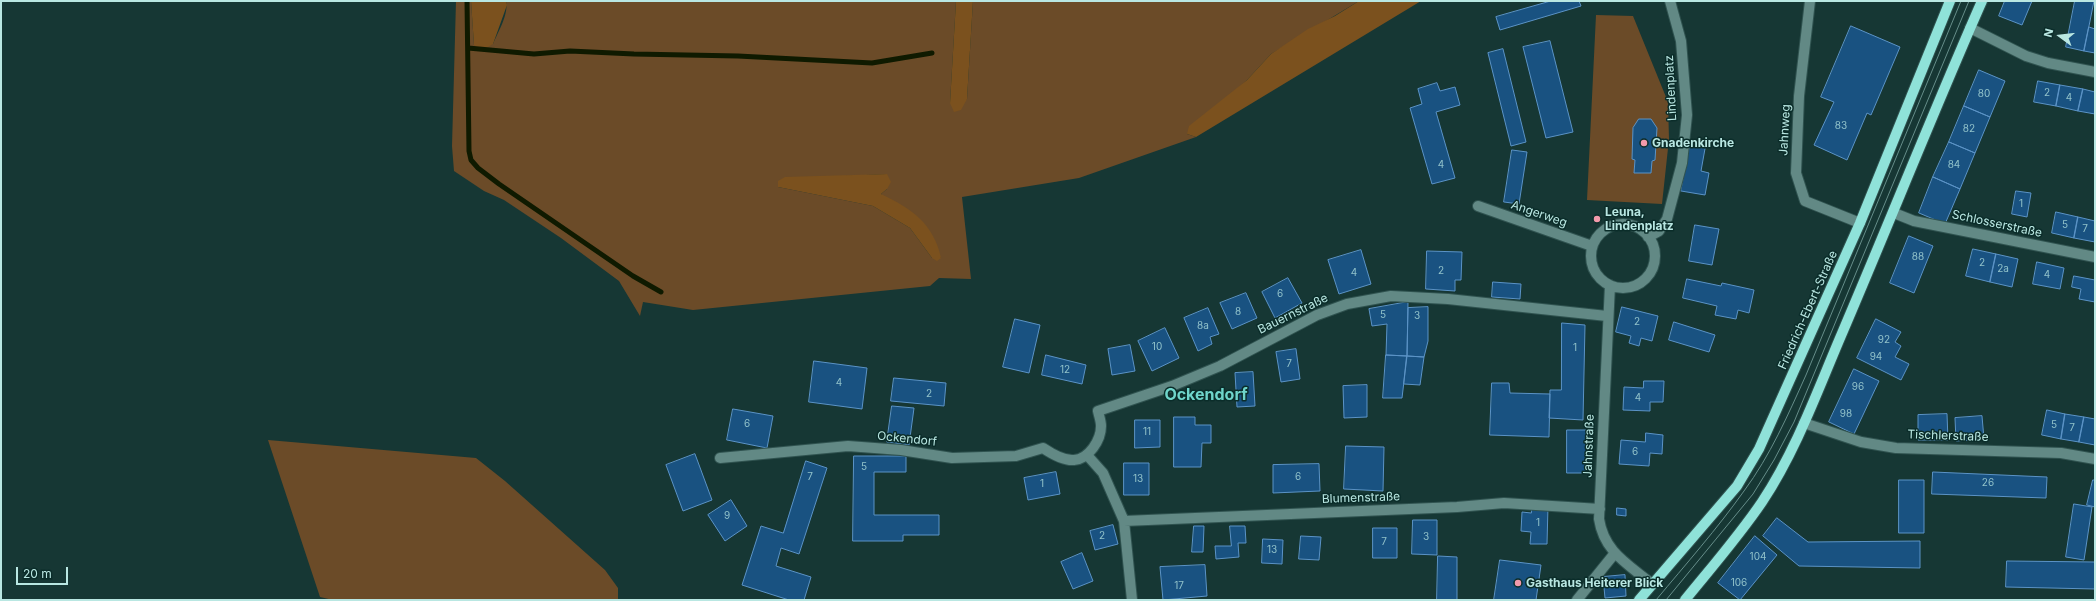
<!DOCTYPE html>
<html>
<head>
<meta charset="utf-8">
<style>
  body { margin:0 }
  #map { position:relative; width:2096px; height:601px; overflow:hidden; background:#163734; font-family:Inter,sans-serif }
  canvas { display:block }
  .frame { position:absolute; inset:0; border:2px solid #b9e7e2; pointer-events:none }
  .north { position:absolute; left:2040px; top:16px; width:40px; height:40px; -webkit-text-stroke:3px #0b2d2a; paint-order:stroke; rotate:285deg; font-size:11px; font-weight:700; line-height:16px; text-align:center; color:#b9e7e2 }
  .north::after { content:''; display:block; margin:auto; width:14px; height:18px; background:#b9e7e2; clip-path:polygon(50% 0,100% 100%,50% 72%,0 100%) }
  .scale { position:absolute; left:16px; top:567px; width:52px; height:18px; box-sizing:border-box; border:2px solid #b9e7e2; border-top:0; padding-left:5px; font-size:12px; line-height:14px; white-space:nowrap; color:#b9e7e2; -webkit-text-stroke:3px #0b2d2a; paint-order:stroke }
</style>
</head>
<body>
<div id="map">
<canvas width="2096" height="601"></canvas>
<div class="frame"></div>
<div class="north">N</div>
<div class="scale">20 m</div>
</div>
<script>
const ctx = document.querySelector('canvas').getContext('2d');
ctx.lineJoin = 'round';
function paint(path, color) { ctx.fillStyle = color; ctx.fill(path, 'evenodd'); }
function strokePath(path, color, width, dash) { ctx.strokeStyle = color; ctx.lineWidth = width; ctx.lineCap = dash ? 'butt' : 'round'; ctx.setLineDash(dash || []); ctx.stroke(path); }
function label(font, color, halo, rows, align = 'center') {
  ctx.font = font + ' Inter,sans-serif'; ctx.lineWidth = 3; ctx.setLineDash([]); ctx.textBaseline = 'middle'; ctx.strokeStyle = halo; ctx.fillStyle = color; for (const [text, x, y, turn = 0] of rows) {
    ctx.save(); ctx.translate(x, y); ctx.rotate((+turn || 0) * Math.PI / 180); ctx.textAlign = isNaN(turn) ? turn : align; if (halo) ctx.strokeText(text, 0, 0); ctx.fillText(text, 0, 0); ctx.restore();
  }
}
paint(new Path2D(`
  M456,1h15l3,44 19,-1c5,-12 16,-30 13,-43h450l-6,102 17,-4 6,-98h386l-88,53 -24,26 -60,54 9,3 -117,41 -117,19 9,82 -32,-1 -9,8 -237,24 -50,-8 -3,14 -21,-35 -58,-43 -57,-38 -20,-9 -30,-20 -2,-25zM887,174v15l-6,5 60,64h-9l-22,-30 -37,-22 -95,-19 46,-10z
  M1596,15l37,1 35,86 1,37 -7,65 -75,-4z
  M268,440l208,18 29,23 100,89 13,18v12h-285l-13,-3z`), '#6b4b28');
paint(new Path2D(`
  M471,1h35l1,4 -14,39 -12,7 -7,-6z
  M956,1h17l-6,98 -6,11 -7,2 -4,-9z
  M1359,1h62l-225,136 -9,-3 2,-8 58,-46 24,-26 37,-25 27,-13z
  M887,174l4,8 -4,7 -6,5c30,14 53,30 60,64l-4,3 -5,-3 -22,-30 -37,-22 -95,-19v-6l7,-4z`), '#7b511e');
strokePath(new Path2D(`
  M467,1l2,150 2,9 7,8 21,16 134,92 28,16
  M468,48l66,6 36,-3 64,3 104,2 134,7 60,-10`), '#0f1a00', 5);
const building = new Path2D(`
  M1551,1h28l2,5 -81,24 -4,-13z
  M2005,1h27l-10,24 -23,-9z
  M2075,1h19l-10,50 -18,-4z
  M1851,26l49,21 -29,68 -4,-2 -20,47 -33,-15 20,-43 -13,-5z
  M2089,27l6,2v24l-11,-2z
  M1550,41l23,91 -27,6 -23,-91z
  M1503,49l23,93 -15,4 -23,-93z
  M1979,70l26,11 -15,36 -26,-11z
  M2038,81l22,4 -4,21 -22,-4z
  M1437,83l3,8 15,-4 5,18 -24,7 19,66 -23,6 -22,-76 12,-4 -4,-15z
  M2060,85l23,4 -5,22 -22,-5z
  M2083,89l12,3v22l-17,-3z
  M1964,106l26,11 -15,36 -26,-11z
  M1639,119h12l6,9 -2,32 -3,1 -1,12h-17l1,-13 -3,-1 1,-31z
  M1691,140l15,3 -5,28 8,2 -4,22 -24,-4z
  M1949,142l26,11 -15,36 -27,-12z
  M1512,150l15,2 -8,52 -15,-2z
  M1933,177l27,12 -15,35 -26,-11z
  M2016,191l15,2 -4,24 -15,-3z
  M2056,212l22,5 -4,21 -22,-5z
  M2078,217l17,4v21l-21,-4z
  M1695,225l24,4 -7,36 -23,-4z
  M1909,236l24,10 -19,47 -24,-10z
  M1973,249l23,5 -6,28 -24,-6z
  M1361,250l10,34 -32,10 -11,-34z
  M1427,251l35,1 -1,28h-6v11l-29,-2z
  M1996,254l22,5 -6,28 -22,-5z
  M2037,262l27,6 -4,21 -27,-5z
  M2074,276l21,4v22l-16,-3 2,-10 -9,-2z
  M1288,278l14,25 -27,15 -13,-26z
  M1687,279l34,7 1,-3 32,7 -5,23 -11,-3 -2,9 -21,-4 2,-9 -34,-8z
  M1493,282l28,2 -1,15 -28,-2z
  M1246,293l11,25 -25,11 -12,-26z
  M1408,302l-1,54 -21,-1 1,-31 -15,2 -3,-17z
  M1428,307v34l-4,16 -17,-1 1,-48z
  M1622,307l36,9 -6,25 -11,-3 -2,8 -10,-3 2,-7 -15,-4z
  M1208,308l11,26 -9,3 2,7 -14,7 -14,-33z
  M1015,319l25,6 -11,48 -26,-6z
  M1876,319l25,13 -6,10 6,4 -6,11 14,7 -8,16 -44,-22z
  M1674,322l41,13 -6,17 -40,-12z
  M1562,323l23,2 -2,95 -34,-2 1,-28h11z
  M1165,328l14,30 -27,13 -14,-30z
  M1130,345l5,26 -23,4 -4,-26z
  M1296,349l4,30 -19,3 -5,-30z
  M1046,355l40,10 -4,19 -40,-9z
  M1386,355l21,1 -5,42h-19z
  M1407,356l17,1 -4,28 -16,-1z
  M814,361l53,7 -5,41 -53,-7z
  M1854,369l25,12 -25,53 -25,-12z
  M1253,372l2,34 -18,1 -2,-34z
  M894,378l52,5 -2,23 -53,-5z
  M1644,381h20l-1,21h-13v9l-27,-1 1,-23 19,1z
  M1492,383h17l1,10 40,1 -1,43 -59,-2z
  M1367,385v32l-23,1 -1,-32z
  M892,406l22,2 -5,37 -22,-3z
  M733,409l40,7 -6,32 -40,-8z
  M2047,410l18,4 -4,25 -19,-4z
  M1947,414l1,26h-30v-25z
  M2065,414l19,3 -5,25 -18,-3z
  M1982,416l2,23 -28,2 -1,-23z
  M1174,417h21v8h16v18h-9l-1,24h-27z
  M2084,417l11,2v26l-16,-3z
  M1135,420h25v27l-25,1z
  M1567,430h23v43h-23z
  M1646,433l17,2 -1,19 -12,-1 -1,13 -30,-2 2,-24 24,2z
  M1346,446l38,1 -1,44 -39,-2z
  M695,454l17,46 -29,11 -17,-46z
  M854,456h52v16h-32v43h65v20h-36v6h-50z
  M806,461l21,7 -28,86 -18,-6 -5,18 35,11 -7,23h-15l-47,-15 19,-59 22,7z
  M1124,463h25v32h-25z
  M1319,464l1,27 -47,2v-28z
  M1056,472l4,22 -32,6 -4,-22z
  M1933,472l114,5 -1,21 -114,-4z
  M1899,480h25v53h-25z
  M2093,480h2v27l-8,-2z
  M731,500l16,26 -22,15 -17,-26z
  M2074,504l18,3 -8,53 -18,-3z
  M1532,505l16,1 -1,38h-17l1,-12 -10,-1 1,-19 9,1z
  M1617,508l9,1v7l-9,-1z
  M1777,518l31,24 112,-1v27l-121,-2 -36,-30z
  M1413,520h24v35l-25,-1z
  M1113,525l5,19 -23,6 -5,-19z
  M1194,526h10l-1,26h-11z
  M1230,526h15l1,17h-8l1,14 -23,2 -1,-13h16z
  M1373,528h24v30h-24z
  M1301,536l20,1 -2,23 -20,-1z
  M1755,536l22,19 -37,45 -22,-17z
  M1263,539l20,1 -1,24 -20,-1z
  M1082,553l11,28 -20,8 -12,-27z
  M1438,556l19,1v43h-20z
  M1500,560l41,5 -5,35h-42z
  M2007,561l88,1v27l-89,-2z
  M1205,565l2,31 -44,4 -3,-33z
  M1625,575l1,21 -21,2 -2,-21z`);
paint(building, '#195281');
strokePath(building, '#5b93c6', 1);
const minor = new Path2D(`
  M1810,1l-11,95 -3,77 9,28 55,22
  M1970,28l56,28 22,7 47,9
  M1478,206l114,40
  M1894,213l20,8 181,36
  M1591 256a32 32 0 1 1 64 0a32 32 0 1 1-64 0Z
  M1648,237l11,-6 8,-12 15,-56 5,-48 -6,-74 -11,-40
  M1610,285l-11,234c5,33 29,45 53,65
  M1804,423l57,19 35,6 165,5 34,6
  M1087,455l16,18 21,48 8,79
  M720,458l128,-12 53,4 51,8 64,-2 27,-8c9,6 21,13 31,12 15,-1 27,-20 27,-34 0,-5 -2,-10 -3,-15l74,-25 48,-20 97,-51 30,-11 44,-8 57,3 159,17
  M1124,521l333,-14 47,-4 96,6
  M1577,600l38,-47`);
const major = new Path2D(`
  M1639,600l98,-114 22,-37 101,-226 90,-222
  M1685,600c26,-32 54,-64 77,-98 35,-53 56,-113 81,-171 47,-110 91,-221 139,-330`);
strokePath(minor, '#305350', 12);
strokePath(major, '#305350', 12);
strokePath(minor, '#628985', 10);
strokePath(major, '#8fe2d9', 10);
strokePath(new Path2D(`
  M1656,600c30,-36 61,-71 88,-109 26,-35 44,-76 62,-116l155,-374
  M1666,600l87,-106 21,-34 20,-38 175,-421`), '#668e8a', 1);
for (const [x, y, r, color] of [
  [1644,143,4,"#f39aab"],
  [1597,219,4,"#f39aab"],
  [1518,583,4,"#f39aab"]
]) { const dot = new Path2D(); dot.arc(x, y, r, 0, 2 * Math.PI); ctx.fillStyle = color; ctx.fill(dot); strokePath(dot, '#0b2d2a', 1.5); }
label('10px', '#91c2ca', null, [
  ["2",2047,93],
  ["80",1984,94],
  ["4",2069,98],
  ["83",1841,126],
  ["82",1969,129],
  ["4",1441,165],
  ["84",1954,165],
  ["1",2021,204],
  ["5",2065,225],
  ["7",2085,229],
  ["88",1918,257],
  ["2",1982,263],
  ["2a",2003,269],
  ["2",1441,271],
  ["4",1354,273],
  ["4",2047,275],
  ["6",1280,294],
  ["8",1238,312],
  ["5",1383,315],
  ["3",1417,316],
  ["2",1637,322],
  ["8a",1203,326],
  ["92",1884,340],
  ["10",1157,347],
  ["1",1575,348],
  ["94",1876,357],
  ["7",1289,364],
  ["12",1065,370],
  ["4",839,383],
  ["96",1858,387],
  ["2",929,394],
  ["4",1638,398],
  ["98",1846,414],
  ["6",747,424],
  ["5",2054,425],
  ["7",2072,428],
  ["11",1147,432],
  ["6",1635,452],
  ["5",864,467],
  ["7",810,477],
  ["6",1298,477],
  ["13",1138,479],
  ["26",1988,483],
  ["1",1042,484],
  ["9",727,516],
  ["1",1538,523],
  ["2",1102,536],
  ["3",1426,537],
  ["7",1384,542],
  ["13",1272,550],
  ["104",1758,557],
  ["106",1739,583],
  ["17",1179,586]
]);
label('12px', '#b9e7e2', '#0b2d2a', [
  ["Lindenplatz",1671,88,-93],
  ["Jahnweg",1785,130,-87],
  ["Angerweg",1539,214,19],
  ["Schlosserstraße",1997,224,12],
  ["Friedrich-Ebert-Straße",1808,310,-66],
  ["Bauernstraße",1293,314,-26],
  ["Tischlerstraße",1948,436,2],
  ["Ockendorf",907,439,6],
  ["Jahnstraße",1589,446,-88],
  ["Blumenstraße",1361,498,-2]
]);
label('bold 12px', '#b9e7e2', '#0b2d2a', [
  ["Gnadenkirche",1652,143],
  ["Leuna,",1605,212],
  ["Lindenplatz",1605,226],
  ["Gasthaus Heiterer Blick",1526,583]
], 'left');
label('bold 16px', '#6fd5cb', '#0b2d2a', [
  ["Ockendorf",1206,395]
]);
</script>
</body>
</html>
